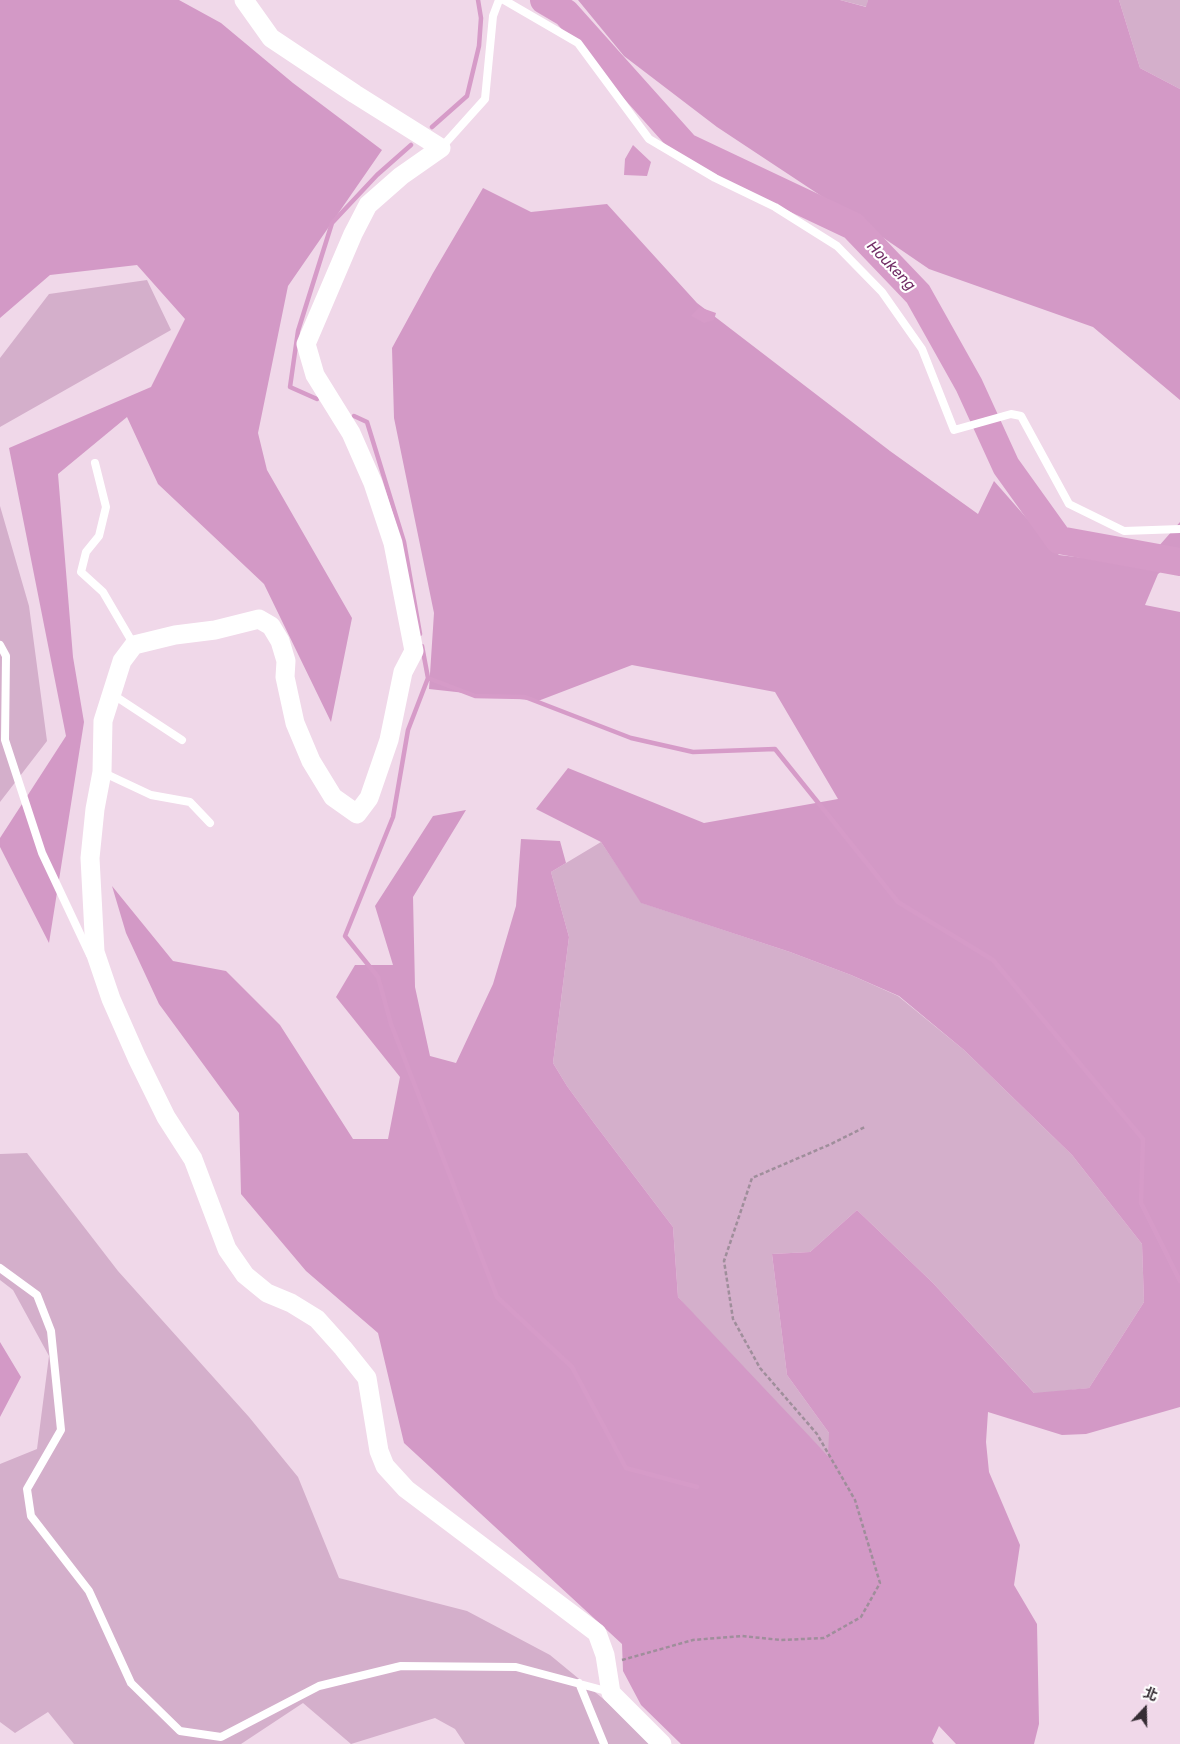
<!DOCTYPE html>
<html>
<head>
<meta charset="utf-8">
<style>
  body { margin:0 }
  #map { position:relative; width:1180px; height:1744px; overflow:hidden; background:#f0d8e9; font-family:Rubik,"Noto Sans TC",sans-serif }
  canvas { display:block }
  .north { position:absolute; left:1120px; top:1684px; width:50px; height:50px; -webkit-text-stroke:4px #fff; paint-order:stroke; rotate:21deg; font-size:14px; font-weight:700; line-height:20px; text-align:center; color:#362d34 }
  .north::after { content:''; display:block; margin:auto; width:18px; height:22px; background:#362d34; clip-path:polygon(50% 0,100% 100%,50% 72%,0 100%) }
</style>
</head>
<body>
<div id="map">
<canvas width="1180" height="1744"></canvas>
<div class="north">北</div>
</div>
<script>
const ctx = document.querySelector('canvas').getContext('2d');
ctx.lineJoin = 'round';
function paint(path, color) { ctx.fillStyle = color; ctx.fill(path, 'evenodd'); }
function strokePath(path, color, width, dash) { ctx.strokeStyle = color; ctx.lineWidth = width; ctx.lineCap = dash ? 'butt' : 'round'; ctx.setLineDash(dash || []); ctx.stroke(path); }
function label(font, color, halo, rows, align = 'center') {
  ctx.font = font + ' Rubik,sans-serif'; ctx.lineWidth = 4.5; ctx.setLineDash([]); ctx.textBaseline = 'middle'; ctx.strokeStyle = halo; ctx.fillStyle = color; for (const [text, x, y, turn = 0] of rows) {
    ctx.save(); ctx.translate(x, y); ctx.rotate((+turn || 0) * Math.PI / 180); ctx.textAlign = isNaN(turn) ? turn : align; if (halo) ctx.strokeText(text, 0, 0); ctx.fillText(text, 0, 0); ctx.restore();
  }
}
paint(new Path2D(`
  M840,0h28l-1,7z
  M1119,0h61v89l-40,-21z
  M147,280l24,50 -171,97v-69l49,-64z
  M0,506l29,100 18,135 -47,61z
  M601,842l41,61 148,49 61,23 47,21 66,54 108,105 70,89 2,58 -55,86 -54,6 -102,-111 -76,-73 -47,42 -38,2 15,121 42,58v24l-81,-77 -70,-83 -5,-70 -79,-104 -27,-37 -14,-23 16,-126 -18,-65z
  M27,1153l91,118 131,146 49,60 41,101 128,33 83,44 68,56 35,33h-188l-10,-15 -20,-11 -84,26 -48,-41 -62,41h-167l-26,-32 -33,21 -15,-11v-258l37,-15 12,-93 -36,-66 -13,-10v-126z`), '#d4afcb');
paint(new Path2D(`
  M0,0h179l42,23 72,60 89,67 -94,136 -30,147 9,37 85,148 -21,104 -67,-138 -106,-100 -31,-67 -69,57 15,183 11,65 -35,221 -49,-96v-9l66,-102 -57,-288 142,-61 34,-68 -48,-54 -87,10 -50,43z
  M578,0h262l26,7 2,-7h251l21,68 40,21v311l-87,-73 -164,-58 -79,-54 -133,-88 -93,-71z
  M483,188l48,24 76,-8 90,99 193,148 88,63 16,-33 65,74 60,7 39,-15 22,-25v35l-22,17 -13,31 35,7v795l-94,27 -24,1 -74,-23 -2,30 3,30 31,73 -6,40 23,39 2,100 -5,20h-78l-17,-18 -7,15 2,3h-253l-40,-39 -18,-34 -1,-27 -218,-201 -26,-110 -72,-62 -65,-77 -2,-81 -80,-109 -33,-71 -14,-47 61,75 53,10 54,54 73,114h35l12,-62 -64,-80 19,-32h38l-18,-59 58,-90 33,-6 -53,87 2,90 15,69 26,7 37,-79 23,-78 5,-67 39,2 6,22 -15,9 18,65 -16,126 14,23 27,37 79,104 5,70 150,159 1,-23 -42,-58 -15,-121 38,-2 47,-42 76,73 101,110 55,-5 55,-86 -2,-58 -70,-89 -108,-105 -65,-54 -48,-21 -61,-23 -149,-49 -40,-61 -65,-33 32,-41 136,55 134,-24 -63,-107 -143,-27 -94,36 -109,-12 5,-76 -40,-195 -2,-70 41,-75z
  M0,1342l21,35 -21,40z`), '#d399c6');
paint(new Path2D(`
  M633,145l18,17 -4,14 -23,-1 1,-16z
  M699,307l17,6 -2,7 -10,3 -13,-7z`), '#d69bc8');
strokePath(new Path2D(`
  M432,127l35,-31 12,-50 2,-28 -3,-18
  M317,399l-27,-12 8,-56 34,-108 45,-48 34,-30
  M354,416l13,6 37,120 16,92
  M422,646l6,32 47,18 50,1 106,41 62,14 82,-3 123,153 95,58 150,179 -2,64 39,78
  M428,678l-20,52 -15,87 -48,119 33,41 13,47 106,273 75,70 54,101 71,19`), '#d69bc8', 4.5);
strokePath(new Path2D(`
  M544,0l22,13 120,134 167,79 65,68 51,91 37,81 53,74 121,22`), '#d69bc8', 28);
strokePath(new Path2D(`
  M622,1660l71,-20 49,-4 39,4 43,-2 37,-21 19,-34 -25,-83 -38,-66 -57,-66 -27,-49 -9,-58 28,-83 79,-34 34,-17`), '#9f8e9b', 2.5, [4, 2.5]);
strokePath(new Path2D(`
  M504,0l74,43 71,96 66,39 60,29 62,39 45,46 40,57 32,81 57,-16 10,2 48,88 55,27 56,-2
  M441,148l44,-49 8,-83 6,-16
  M95,463l11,44 -7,29 -13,16 -5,20 22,20 31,53
  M0,645l6,11 -1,84 37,113 48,102
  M112,694l70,46
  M102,772l49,23 39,7 20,21
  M0,1268l37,27 14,36 10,99 -34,59 4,27 58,75 42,92 49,48 41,6 98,-51 82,-20 115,1 94,25
  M579,1683l25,61`), '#fff', 8);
strokePath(new Path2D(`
  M244,0l27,38 84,56 86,54 -40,28 -33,29 -15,29 -47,110 9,31 36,58 22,50 20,60 21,108 -11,21 -14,68 -20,58 -12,16 -24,-17 -22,-36 -16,-38 -10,-46 1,-16 -6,-20 -9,-15 -12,-7 -44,11 -40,5 -41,10 -12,16 -19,60 -1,51 -7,37 -5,49 5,94 16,47 26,59 29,59 27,42 34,90 18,26 22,18 24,10 26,16 26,29 24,30 12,73 6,15 21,23 191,144 8,22 6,38 51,51`), '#fff', 19);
label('italic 15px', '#722d66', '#fff', [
  ["Houkeng",891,266,46]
]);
</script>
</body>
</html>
